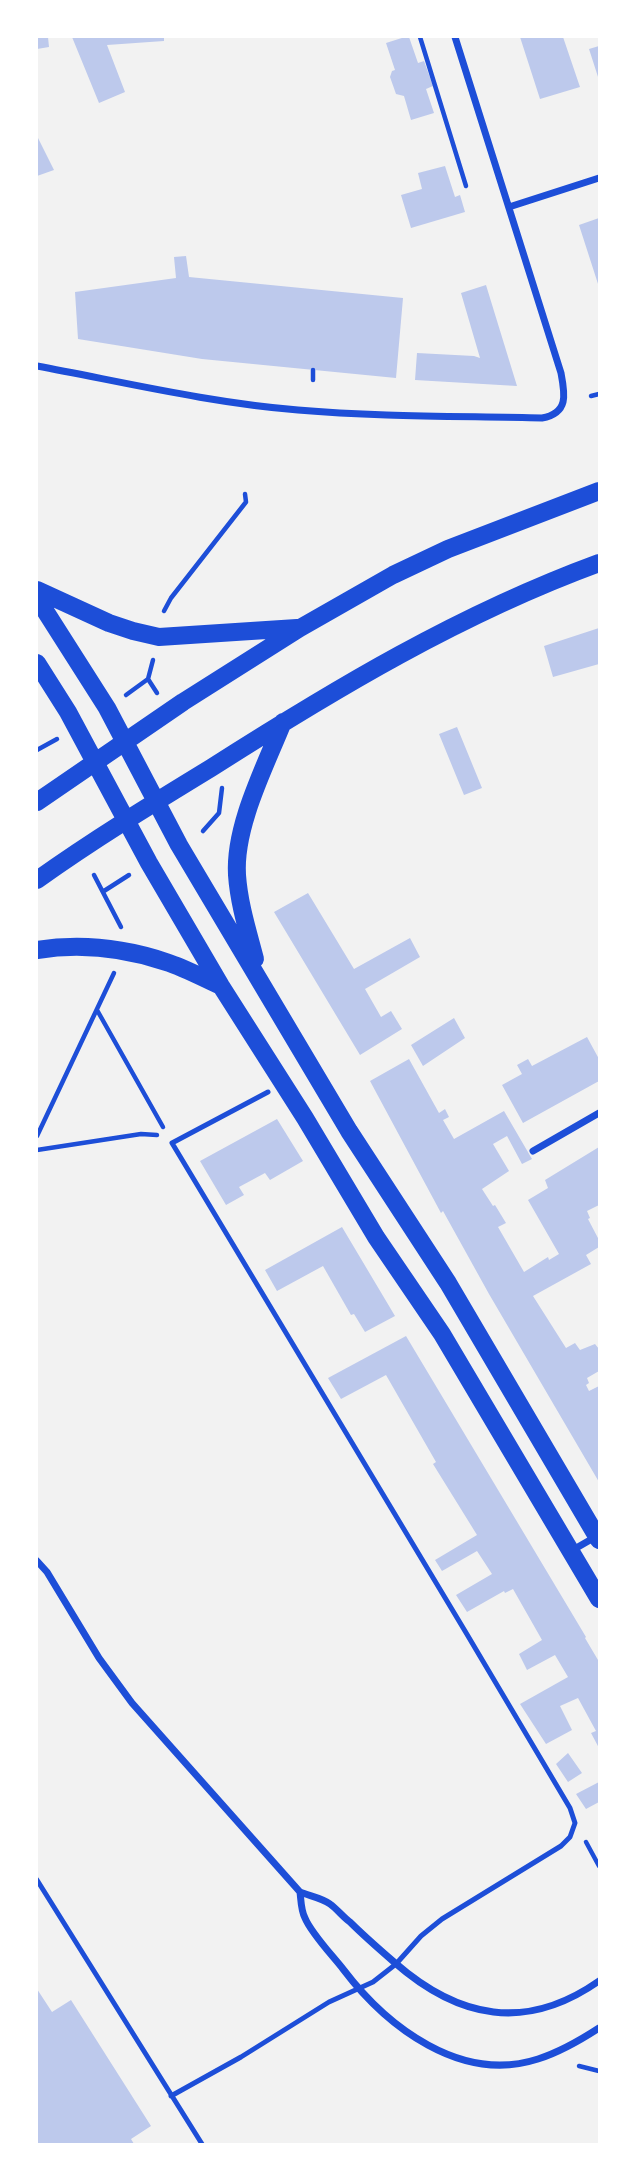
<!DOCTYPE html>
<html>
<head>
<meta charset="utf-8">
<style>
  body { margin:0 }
  #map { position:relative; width:636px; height:2181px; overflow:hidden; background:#f2f2f2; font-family:"Fira Sans",sans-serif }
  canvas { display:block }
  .frame { position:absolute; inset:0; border:38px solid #fff; pointer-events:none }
</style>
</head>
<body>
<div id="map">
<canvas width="636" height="2181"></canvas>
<div class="frame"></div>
</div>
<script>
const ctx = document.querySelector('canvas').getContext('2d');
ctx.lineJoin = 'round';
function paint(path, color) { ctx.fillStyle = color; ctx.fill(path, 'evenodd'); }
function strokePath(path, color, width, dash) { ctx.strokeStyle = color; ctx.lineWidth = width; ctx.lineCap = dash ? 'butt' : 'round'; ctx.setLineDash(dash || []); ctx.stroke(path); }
paint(new Path2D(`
  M37,37h11l1,10 -12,2z
  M72,37h92v4l-57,4 18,47 -26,11z
  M405,37h4l9,26 6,-2 9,25 -7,3 8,24 -23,7 -7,-24 -8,-2 -6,-17 2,-6 3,-1 -9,-27z
  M520,37h43l17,50 -40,12z
  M599,46v34l-10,-31z
  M37,136l17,34 -17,6z
  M445,166l10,31 5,-2 5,17 -54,16 -10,-33 21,-6 -4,-16z
  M599,218v69l-20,-62z
  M186,256l3,21 214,21 -7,80 -194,-19 -124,-20 -3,-47 101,-14 -2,-21z
  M486,285l31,101 -102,-6 2,-27 57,3 6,2 -19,-65z
  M599,628v36l-46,13 -9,-31z
  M457,727l25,61 -18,7 -25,-61z
  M308,893l46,76 56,-31 10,19 -55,32 16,28 10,-6 11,18 -42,26 -86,-143z
  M454,1018l11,20 -42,28 -12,-21z
  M587,1037l12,22v22l-76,42 -21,-38 20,-11 -5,-9 11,-6 4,7z
  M409,1059l30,54 6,-4 4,8 -6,3 11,19 50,-28 28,48 -10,5 -15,-28 -14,8 16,27 -27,18 11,17 2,-1 11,18 -8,4 26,45 24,-15 1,3 10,-6 -31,-54 20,-12 -3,-8 54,-33v58l-12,6 3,7 -2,1 11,21v7l-13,8 5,9 -58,32 33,52 9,-5 5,7 15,-6 4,5v22l-12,7 2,5 -3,2 3,6 10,-5v96l-110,-188 -46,-83 -2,2 -71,-132z
  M277,1119l26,42 -33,19 -5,-7 -26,14 5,8 -18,10 -26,-44z
  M342,1227l53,89 -30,16 -11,-18 -3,1 -28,-49 -46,25 -12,-21z
  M406,1336l180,301 -1,1 13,22 1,-1v89l-8,-15 5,-2 -18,-33 -18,8 12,24 -26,14 -26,-40 48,-27 -13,-22 -28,15 -8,-16 23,-14 -29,-51 -8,4 -1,-2 -37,21 -11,-17 36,-21 -15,-23 -35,20 -7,-11 42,-25 -44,-71 3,-2 -50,-87 -45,24 -13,-21z
  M568,1753l14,20 -14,9 -12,-18z
  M599,1782v20l-13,7 -10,-15z
  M37,1989l15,23 19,-12 80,126 -20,13 3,5h-97z`), '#bdc9ec');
strokePath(new Path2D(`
  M420,37l46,149
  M313,380v-10
  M591,396l8,-2
  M164,611l7,-13 75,-96 -1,-8
  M148,679l9,14
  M126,695l22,-16 5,-19
  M37,750l20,-11
  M203,831l16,-18 3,-25
  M94,875l27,52
  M104,891l25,-16
  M97,1010l66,117
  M37,1136l77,-163
  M37,1150l104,-16 16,1
  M586,1842l13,24
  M579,2066l20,5`), '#1d4ed8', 4.5);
strokePath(new Path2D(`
  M37,1880l165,264
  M171,2096l70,-39 88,-55 44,-20 23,-18 25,-28 21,-17 119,-73 9,-9 5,-14 -5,-15 -105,-177 -293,-488 96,-51`), '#1d4ed8', 5);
strokePath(new Path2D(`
  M509,207l90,-29
  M37,366c86,16 174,37 261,44 81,7 163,6 244,8 27,-5 23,-24 19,-45l-106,-336
  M533,1151l66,-38
  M571,1551l26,-15
  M37,1561l10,11 52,86 33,45 168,189c10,4 22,6 30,12 7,5 13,13 20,18 14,14 29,27 44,40 65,57 132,70 205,19
  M300,1892c1,8 1,19 5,26 6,15 27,37 38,51 44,58 118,115 195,90 22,-7 41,-18 61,-31`), '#1d4ed8', 7);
strokePath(new Path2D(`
  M37,590l72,33 24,8 26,6 138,-9
  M37,598l70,110 72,137 170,286 99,152 151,257
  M37,663l31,49 81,151 72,123 84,132 71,119 66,97 157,265
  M37,802l146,-100 117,-74 93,-53 55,-26 151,-58
  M37,880c56,-40 115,-76 174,-112 124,-79 249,-154 388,-205
  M37,950c44,-7 87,-2 129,12 19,6 37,16 55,24
  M255,959c-7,-27 -16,-55 -18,-84 -3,-49 28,-108 46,-153`), '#1d4ed8', 18);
</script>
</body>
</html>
